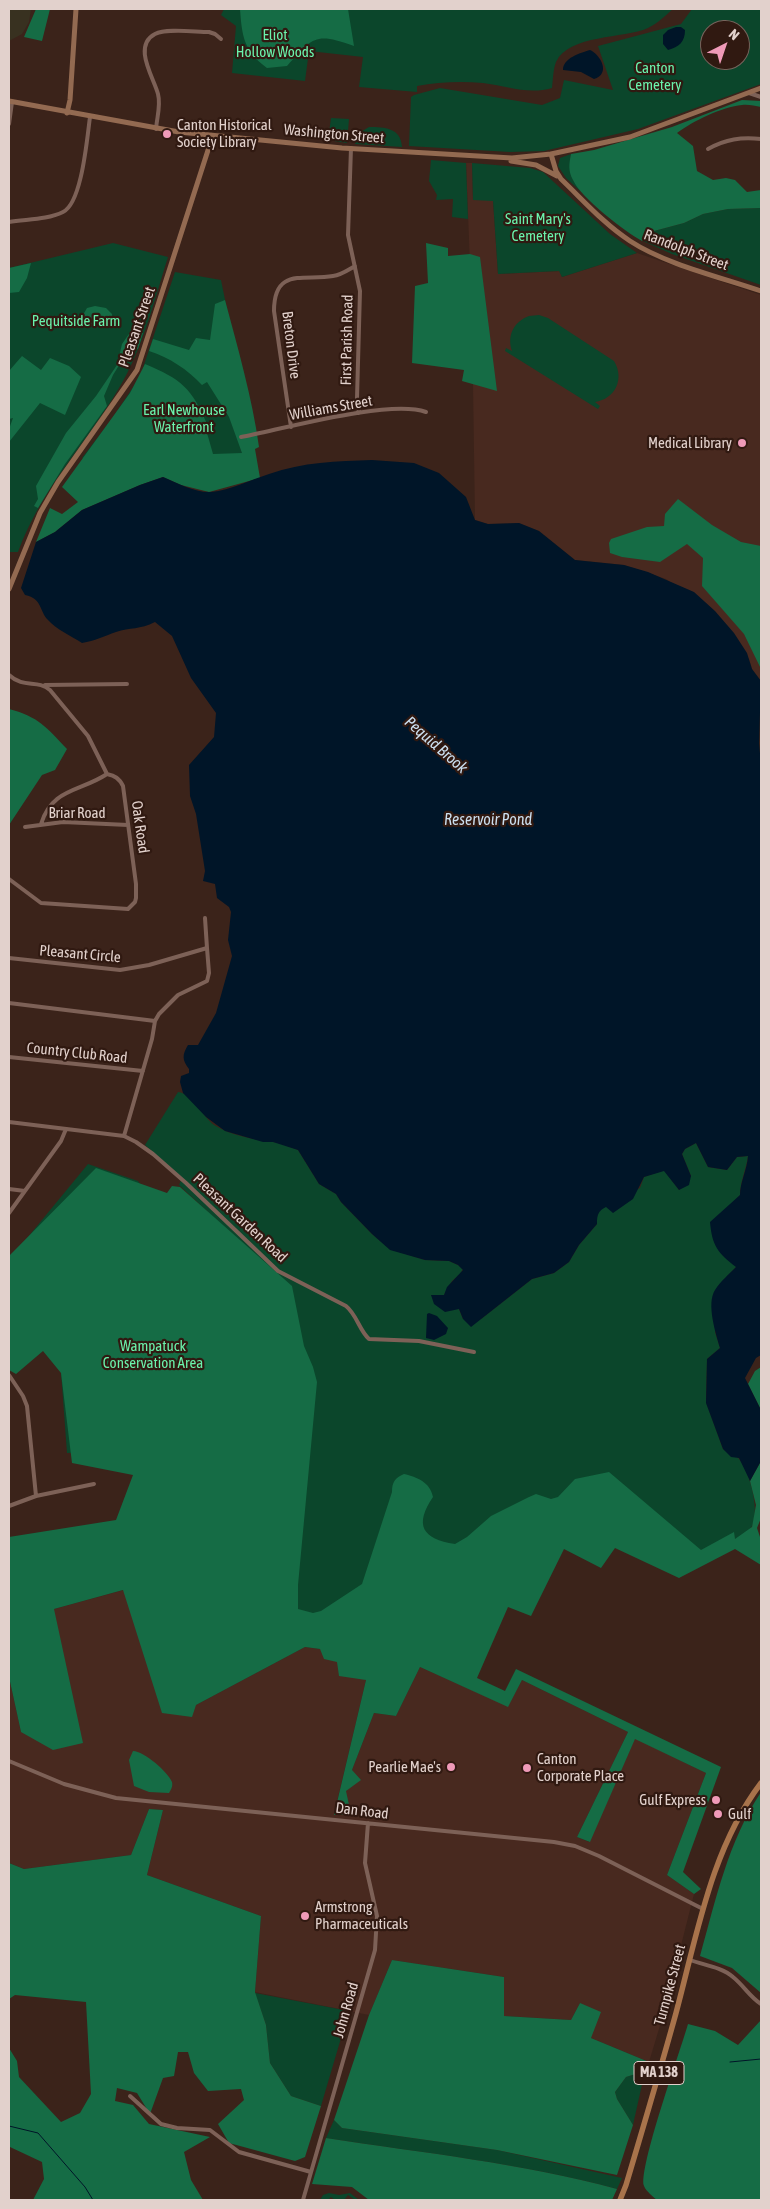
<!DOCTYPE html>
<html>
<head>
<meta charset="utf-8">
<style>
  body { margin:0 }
  #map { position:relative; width:770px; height:2209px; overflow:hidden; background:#3b231a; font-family:"Asap Condensed",sans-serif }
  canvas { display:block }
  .frame { position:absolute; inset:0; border:10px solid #e2d1cc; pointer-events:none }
  .north { position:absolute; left:700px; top:20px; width:50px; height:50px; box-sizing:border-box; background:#301911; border:1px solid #77635c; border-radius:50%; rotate:41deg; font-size:14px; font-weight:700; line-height:20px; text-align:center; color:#e2d1cc }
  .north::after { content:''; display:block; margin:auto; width:18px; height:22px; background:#ef9ab8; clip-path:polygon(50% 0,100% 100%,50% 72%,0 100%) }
</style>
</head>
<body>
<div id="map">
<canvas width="770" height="2209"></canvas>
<div class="frame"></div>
<div class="north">N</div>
</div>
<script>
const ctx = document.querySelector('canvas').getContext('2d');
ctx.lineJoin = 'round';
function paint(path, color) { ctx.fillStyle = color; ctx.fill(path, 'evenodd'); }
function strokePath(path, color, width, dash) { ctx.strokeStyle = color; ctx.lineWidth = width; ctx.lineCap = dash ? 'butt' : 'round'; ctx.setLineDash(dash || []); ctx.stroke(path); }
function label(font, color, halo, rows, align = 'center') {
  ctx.font = font + ' "Asap Condensed",sans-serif'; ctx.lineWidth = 4.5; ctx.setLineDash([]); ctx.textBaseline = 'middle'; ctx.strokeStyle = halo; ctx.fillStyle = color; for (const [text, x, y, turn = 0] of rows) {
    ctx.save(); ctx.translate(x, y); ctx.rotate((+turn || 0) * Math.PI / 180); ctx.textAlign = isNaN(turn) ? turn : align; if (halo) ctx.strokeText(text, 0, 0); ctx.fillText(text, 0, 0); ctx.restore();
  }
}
paint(new Path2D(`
  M466,163h6l1,37h20l5,74 62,-3 2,6 75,-24 124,42v386l-9,-12 -3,-10 -74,-74 -9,-6 -42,-14 -49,-5 -36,-29 -20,-8 -31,1 -13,-4 -3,-204z
  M124,1590l72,115 109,-58 15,2 46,31 -32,134 12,-23 6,-21 22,-57 22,3 24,-49 88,39 14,-26 106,52 -51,105 12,5 46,-104 71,35 -39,102 27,19 -29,115 -16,53 -58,-24 -11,-35 -9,17 -67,-4v-39l-112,-17 -23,55 -114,-23 6,-76 -114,-41 16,-65 -14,-1 -18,46 -107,14 -15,-6v-186l12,55 33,-123z`), '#48291f');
paint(new Path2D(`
  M9,9h22l-2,13 -7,12 -13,7z`), '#383120');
paint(new Path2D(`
  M224,9h449c-8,7 -15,14 -25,19 -24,11 -79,6 -92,34 -3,8 -3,18 -4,26 -23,7 -46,-2 -69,-5 -22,-2 -45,-1 -66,3v6l-58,-5 4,-30 -54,-6 -4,30 -73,-8 4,-47 -15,-11z
  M692,9h69v75l-123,45 -94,22 -34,1 -101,-6 2,-49 3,-2 26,-7 102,17 18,-7 4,-18 49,10 -15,-44 83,-22zM710,30h30v30h-30z
  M331,118l18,1 -2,24 -19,-3z
  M369,127c16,0 32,1 33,20l-47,-3 4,-11z
  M571,154c-3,19 1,21 9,37l-14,-13 -8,-12 2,-8z
  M431,160l35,3 2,56 -16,-2 1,-18 -17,1 1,-5 -8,-14z
  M472,163l58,5 13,4 67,62 27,19 -75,24 -3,-6 -61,3 -5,-73 -20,-1z
  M761,208v77l-89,-31 -29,-13 11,-10 30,-8 19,-9 25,-5z
  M113,243l55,14c-14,44 -25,91 -49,131 -34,58 -77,99 -101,164h-9v-284z
  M175,272l46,8 32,158 -6,41 -85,-5 -80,-16 29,-38 29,-43z
  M529,316l10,-1 9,3 66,43c11,18 1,38 -19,41l5,4 -2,3 -93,-58 1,-3 6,3c-5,-15 1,-29 17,-35z
  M178,1092c15,2 24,24 36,33 18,11 39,14 59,17 8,1 17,5 25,8l21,34 17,10 5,8 31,32 18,15 35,11 24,1 9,4 5,4 -3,5 -8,7 -8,14h-13l28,14 4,10h18l51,-40 22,-6 15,-11 10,-17 18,-21v-9l3,-6 40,-21 4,-11 20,-7 15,20 12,-14 -9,-22 3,-5 11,-6 12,24 19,3 10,-13 11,-1c-2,14 -8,26 -8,39l-9,10 5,62 -18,19 -3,46 5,16 -13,11 -1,43 17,47c4,3 13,6 16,10 11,12 22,55 12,69 -8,12 -36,23 -48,31l-53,-28 -177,8 -171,90 -152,-180 -83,4 -11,-148 -47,-45 79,-96 50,17 79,104 -9,-73 -29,-27 3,-7 -37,-33z
  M255,1993l94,18 -28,95 -30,-10 -21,-33 -4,-38z
  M645,2071l-12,54 -16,-26 -2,-7 11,-15z
  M334,2120l8,8 155,22 125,28 -5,11c-95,-26 -194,-36 -291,-51z
  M329,2193l10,2 11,-2 9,7h-4l-7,-5 -4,5h-9l-4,-3 -3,3h-8l3,-5z`), '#0b462b');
paint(new Path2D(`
  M36,9h14l-8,32 -18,-4z
  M240,9h108l6,37c-39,-14 -41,-9 -67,20l-20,2c-23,-17 -25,-31 -27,-59z
  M742,100l19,1v6c-6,-1 -13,-3 -19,-2 -20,2 -49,16 -65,28l16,13 4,25 16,9 13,-2 9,2 12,12 14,-2v18l-33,1 -25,5 -19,9 -30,8 -12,10c-18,-10 -61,-43 -69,-61 -5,-9 -4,-16 -2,-26l23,-4 78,-23z
  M426,243l22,5v8l22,-2 10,3 17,134 -35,-10 2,-11 -52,-7 3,-77 13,-3z
  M31,263l-4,15 -8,14 -10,1v-25z
  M225,300c13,49 27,97 34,147l-4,2 5,29 -51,14 -28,-7 -18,-8 -23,8 -58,25 -27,22 -19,10 14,-34 12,6 16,-12 -16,-15 68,-94 15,-29c36,15 47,24 62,60l-2,2 8,28 29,-1 -13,-36 -22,-35 -5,3c-15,-16 -32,-27 -53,-34l4,-12 36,11 7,-12 14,2 5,-36z
  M95,306l11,2 6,6v8l-21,4 -8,-5v-6l4,-7z
  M131,331l12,2 -5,16 -12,5 -13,21 -9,21 3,10 -42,58 -27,44 -4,-2 4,-7 -2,-13 30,-53 30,-37 21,-31 5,-21z
  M22,356l19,14 9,-12 19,8 12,11 -16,38 -25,-12 -31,39v-13l4,-11 -4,1v-48z
  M678,499l34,26 29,17 20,4v123l-17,-35 -42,-48 1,-28 -16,-14 -27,18 -38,-5 -12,-4 -1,-10 2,-4 36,-12 17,-1 1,-12z
  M9,709c30,8 37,18 58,40l-12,21 -13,5 -33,50z
  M96,1168l71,25 5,-7 8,1 112,99 12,60 9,21 4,15 -19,203v24l15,4 8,-2 41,-27 30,-92c0,-10 3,-14 12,-18 13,3 26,8 29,23 -19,28 -11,42 22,47l12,-7 24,-21 38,-19 7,-3 15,5 7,-2 17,-18 34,-7 92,78 33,-18 1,7 17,-12 4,-22 -6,-24 11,-20v57l-4,10 4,12v25l-26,-16 -56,29 -64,-30 -14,20 -37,-19 -33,67 -23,-9 -31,71 28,13 11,-22 205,98 -38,105 18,17 -7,5 -27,-19 39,-102 -71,-34 -45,103 -13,-5 51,-105 -106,-52 -14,27 -88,-40 -24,49 -22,-3 -22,57 9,10 -15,11 5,23 -17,1 32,-135 -27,-4 -2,-14 -13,-3 -4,-10 -15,-2 -109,58 -4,12 -30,-4 -39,-123 -69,19 29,134 -30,7 -32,-18 -12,-55v-140l107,-17 17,-45 -61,-12 -11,-90 -18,-22 -27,23 -7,-4v-114z
  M761,1367v43l-13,-26 7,-13z
  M133,1751c11,0 35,21 39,31 1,4 -1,8 -3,11l-20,-1 -15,-6 -5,-26z
  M761,1792v201l-29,-25 -32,-12c16,-57 28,-114 61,-164z
  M149,1809l14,1 -16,65 114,41 -6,76 11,33 4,38 21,33 30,10 -16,51 -10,4 -66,-18 -11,-19 26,-24 -3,-11 -33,2 -14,-18 -6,-21h-10l-4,24 -11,2 -13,36 -13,-21 -20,-5 -2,13 18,4 16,19 61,13 -26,15 7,28 12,20h-170l11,-21 -2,-17 -32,-15 -1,1v-100l8,13 2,16 42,45 19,-9 11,-19 -5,-92 -71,-7 -6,4v-136l15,6 107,-14z
  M392,1960l112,17v39l67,4 9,-17 21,9 -10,26 58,24 -4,9 -19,6 -11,15 2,7 16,26 -16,50 -120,-25 -155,-22 -8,-8 35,-105z
  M761,2020v180h-104c-4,-3 -11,-9 -13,-14 -6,-17 37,-137 44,-162l27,7 23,14z
  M326,2138c97,15 196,25 291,51l-5,11h-243l-17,-13 -40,-3z`), '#156c45');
paint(new Path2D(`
  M676,27h5l4,3c0,12 -6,17 -17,20l-5,-6v-9l5,-5z
  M590,50c11,5 21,24 4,29l-13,-7 -18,-2c0,-12 17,-17 27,-20z
  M372,460l42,3 25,10 27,24 9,23 13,4 31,-1 20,8 36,29 49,5 24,7 46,20 21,19 19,22 13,20 5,16 9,12 -2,62 2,21v591l-5,3 -11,20 16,32v51l-11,20 -11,-23 -8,-1 -8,-8 -17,-46 1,-44 13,-11c-4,-14 -14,-44 -5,-58 5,-8 14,-16 21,-23 -18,-14 -24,-21 -26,-45l30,-27c0,-13 7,-25 8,-39l-11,1 -10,13 -19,-3 -12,-24 -11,6 -3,5 9,22 -2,9 -10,5 -15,-19 -20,6 -11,22 -20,14 -7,-6c-8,4 -9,8 -9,17l-18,21 -10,17 -15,11 -22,6 -61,48 -8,-8 -4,-10 -14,3 -11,-8 -3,-9h13l3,-8 16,-17 -5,-5 -9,-4 -24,-1 -35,-10 -18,-16 -31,-32 -5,-8 -17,-10 -21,-34 -25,-8h-10l-38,-11 -19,-14 -23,-24 -3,-11 1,-6 8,-3v-4c-7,-9 -7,-14 -1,-24h10l18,-32 16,-57 -4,-16 3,-28 -2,-5 -12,-9 -2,-14 -12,-3 2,-10 -9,-57 -6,-18 -1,-31 25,-28 2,-24 -25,-35 -19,-42 -17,-14c-15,8 -25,5 -39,10 -12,4 -21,9 -34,11 -11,-7 -26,-14 -34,-23 -9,-9 -5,-21 -23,-25l-4,-7 15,-46 19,-10 27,-22 58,-25 23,-8c14,6 33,16 48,15 20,-2 39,-12 58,-18 34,-12 68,-13 103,-14z
  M429,1313l8,3 11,12 -2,6 -12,6 -8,-2 1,-24z`), '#001528');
strokePath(new Path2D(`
  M9,578l1,1
  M730,2062l31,-3
  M9,2126l29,7 47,54 8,13`), '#001528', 1);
strokePath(new Path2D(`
  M749,93l12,4
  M9,124l3,-22
  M156,129c1,-12 5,-24 2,-35 -4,-16 -26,-48 -3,-60 11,-6 40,-2 54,-2l6,2 6,5
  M351,148l-3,87 12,56 -3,107 2,15
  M708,149c18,-10 33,-12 53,-10
  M9,222c17,-3 38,-2 54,-10 19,-9 24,-74 27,-95
  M291,427l-17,-116c0,-44 30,-30 59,-35 8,-1 15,-6 22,-10
  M241,437c42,-8 148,-38 185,-25
  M9,675c15,14 28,4 41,15l38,46 19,38c8,2 12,4 16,12l13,98v14l-1,4 -7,7 -87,-6 -32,-24
  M45,685l82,-1
  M41,824c11,-36 39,-32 66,-50
  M25,827l38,-5 65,3
  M9,958l111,12 29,-5 58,-17 -2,-30
  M9,1003l146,18
  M9,1057l134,14
  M9,1122l115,14 12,6 17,12 33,29 92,88 68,35c11,9 13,24 23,33l50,2 55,11
  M124,1136l28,-97 3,-18 4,-7 19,-19 29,-14 2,-8 -2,-25
  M9,1189l16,2
  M9,1213l52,-72 5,-12
  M9,1375l14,21 4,10 9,90
  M9,1506l27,-10 58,-12
  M9,1761l55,23 52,14 438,44 21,4 24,10 104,53
  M690,1960c13,5 32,7 43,17 11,9 17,20 28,27
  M130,2096l31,28 16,4 33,2 29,22 72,20
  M303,2200l72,-250 2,-34 -12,-53 3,-40`), '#7d6157', 4);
strokePath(new Path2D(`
  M9,101l170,31 163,16 170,10 39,-4 79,-17 131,-49
  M67,113l3,-13 6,-91
  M551,154l5,17 5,8c22,21 43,45 69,62 35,23 90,36 131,50
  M511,161l25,4 21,11
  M9,589l31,-76 18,-31 79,-112 73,-226 1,-9`), '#936a51', 5);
strokePath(new Path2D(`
  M620,2200l6,-15c17,-57 34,-114 50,-172 21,-78 35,-164 85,-230`), '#a8734b', 5.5);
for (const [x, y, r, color] of [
  [167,134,5,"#ef9ab8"],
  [742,443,5,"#ef9ab8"],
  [451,1767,5,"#ef9ab8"],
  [527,1768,5,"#ef9ab8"],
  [716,1800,5,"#ef9ab8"],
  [718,1814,5,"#ef9ab8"],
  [305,1916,5,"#ef9ab8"]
]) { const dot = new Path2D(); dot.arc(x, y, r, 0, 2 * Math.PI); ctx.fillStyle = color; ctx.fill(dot); strokePath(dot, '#301911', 2); }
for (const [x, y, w] of [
  [659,2073,50]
]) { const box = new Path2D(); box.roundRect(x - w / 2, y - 11.5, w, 23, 4); ctx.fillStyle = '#301911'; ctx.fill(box); strokePath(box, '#e2d1cc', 1); }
label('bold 14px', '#e2d1cc', null, [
  ["MA 138",659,2073]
]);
label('15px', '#6af3ac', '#301911', [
  ["Eliot",275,35],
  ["Hollow Woods",275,52],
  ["Canton",655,68],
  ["Cemetery",655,85],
  ["Saint Mary's",538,219],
  ["Cemetery",538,236],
  ["Pequitside Farm",76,321],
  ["Earl Newhouse",184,410],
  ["Waterfront",184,427],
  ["Wampatuck",153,1346],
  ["Conservation Area",153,1363]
]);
label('15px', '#e2d1cc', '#301911', [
  ["Canton Historical",177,125],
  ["Society Library",177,142],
  ["Medical Library",732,443,"right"],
  ["Canton",537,1759],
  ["Corporate Place",537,1776],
  ["Pearlie Mae's",441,1767,"right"],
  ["Gulf Express",706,1800,"right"],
  ["Gulf",728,1814],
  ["Armstrong",315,1907],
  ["Pharmaceuticals",315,1924]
], 'left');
label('15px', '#e2d1cc', '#301911', [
  ["Washington Street",334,134,5],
  ["Randolph Street",686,250,21],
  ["Pleasant Street",137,327,-71],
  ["First Parish Road",347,340,-89],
  ["Breton Drive",291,345,83],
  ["Williams Street",331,408,-10],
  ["Briar Road",77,813],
  ["Oak Road",140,827,82],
  ["Pleasant Circle",80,954,5],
  ["Country Club Road",77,1053,6],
  ["Pleasant Garden Road",240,1218,43],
  ["Dan Road",362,1811,7],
  ["Turnpike Street",670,1985,-75],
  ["John Road",346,2010,-74]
]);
label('italic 16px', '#cbdff0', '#301911', [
  ["Pequid Brook",436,745,41],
  ["Reservoir Pond",488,820]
]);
</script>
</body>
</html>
